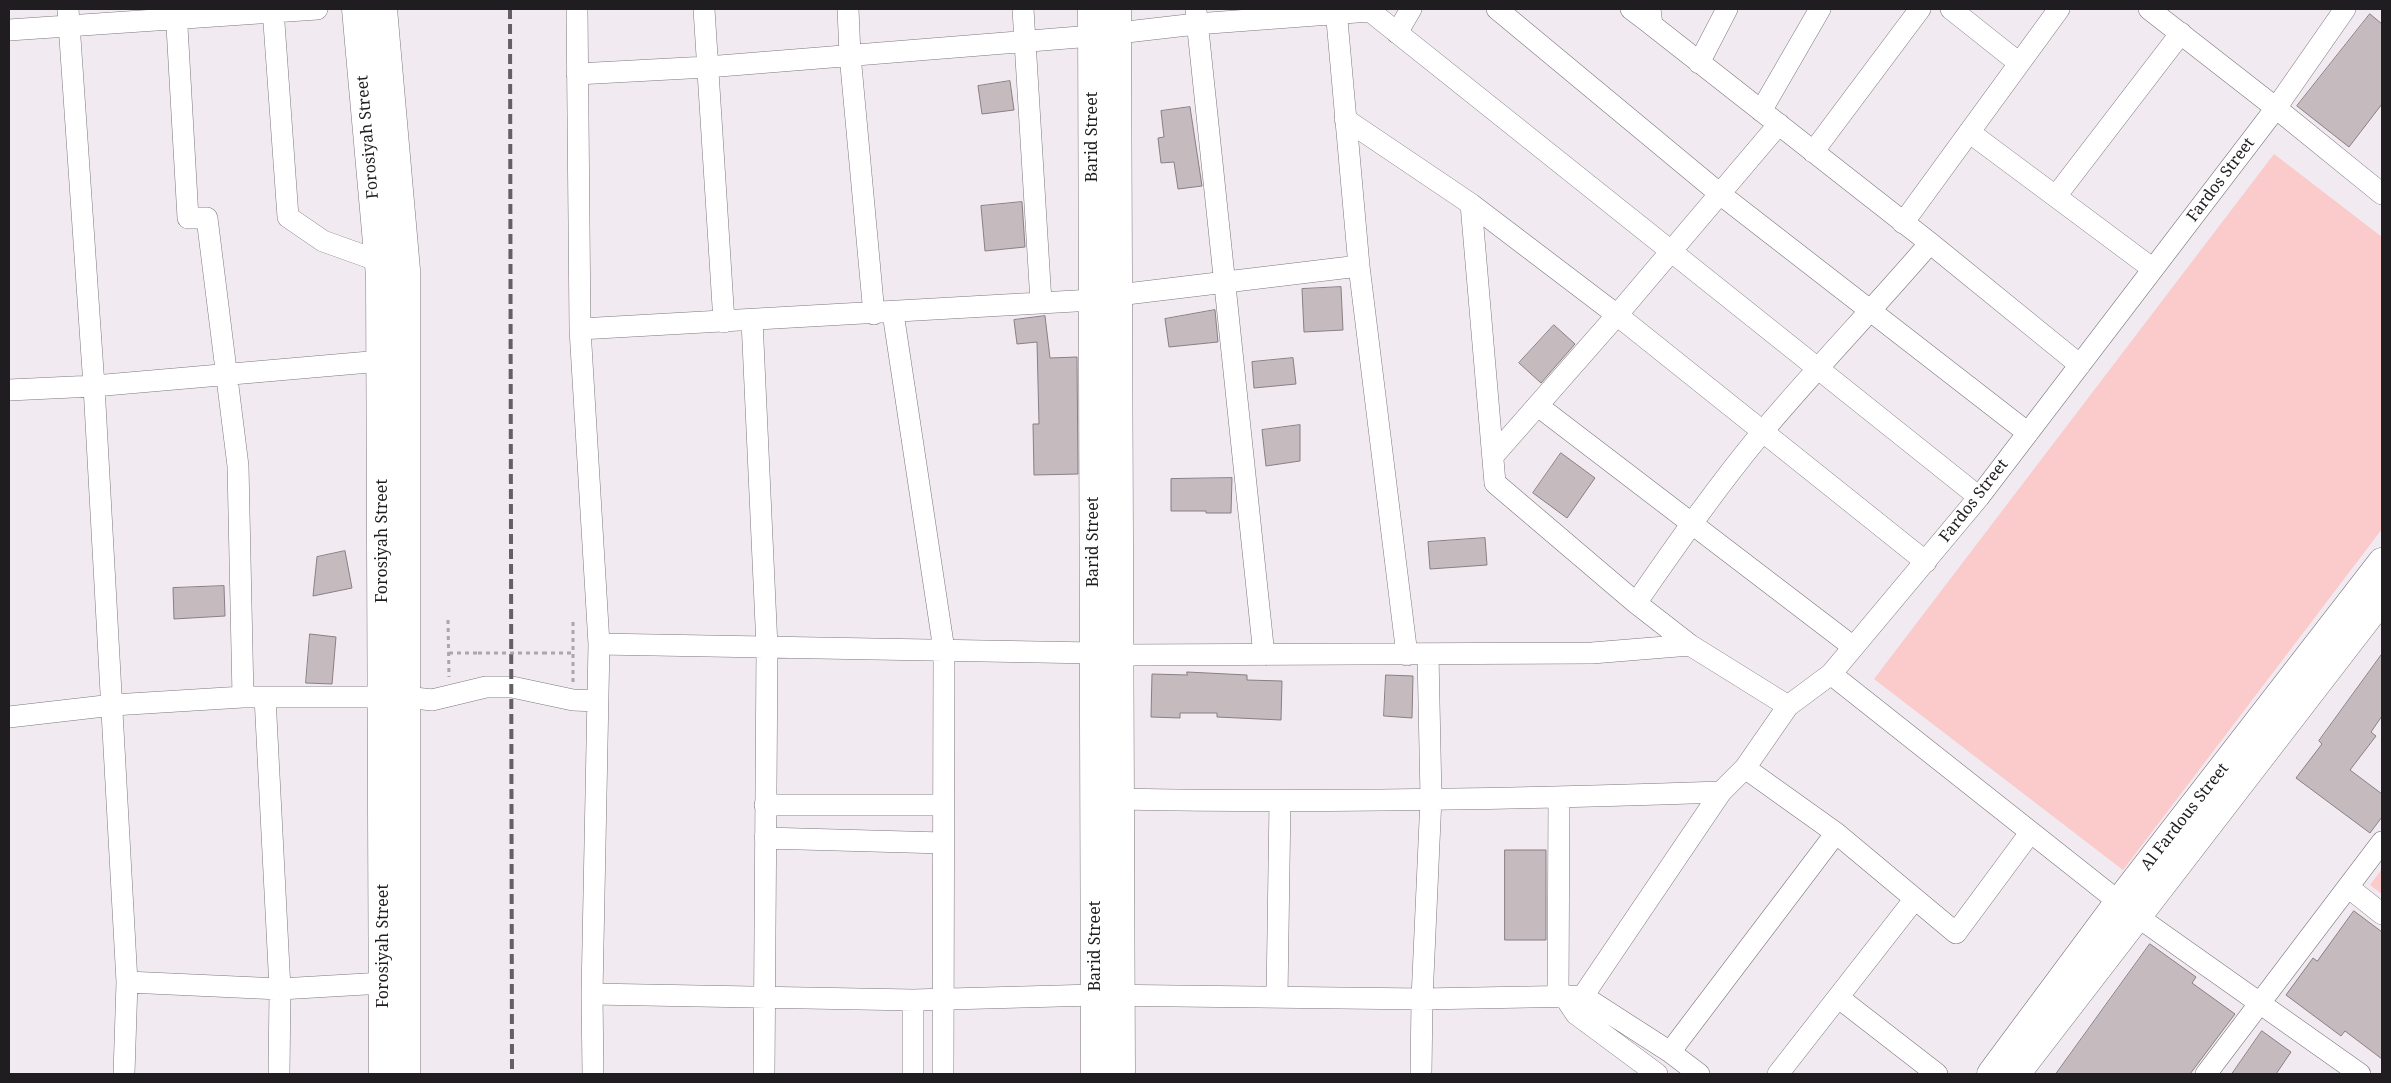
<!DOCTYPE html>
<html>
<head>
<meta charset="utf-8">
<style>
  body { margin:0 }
  #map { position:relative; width:2391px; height:1083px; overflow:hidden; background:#f1eaf1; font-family:"Noto Serif",serif }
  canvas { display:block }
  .frame { position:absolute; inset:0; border:10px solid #201d20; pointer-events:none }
</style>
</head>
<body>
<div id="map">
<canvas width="2391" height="1083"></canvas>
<div class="frame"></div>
</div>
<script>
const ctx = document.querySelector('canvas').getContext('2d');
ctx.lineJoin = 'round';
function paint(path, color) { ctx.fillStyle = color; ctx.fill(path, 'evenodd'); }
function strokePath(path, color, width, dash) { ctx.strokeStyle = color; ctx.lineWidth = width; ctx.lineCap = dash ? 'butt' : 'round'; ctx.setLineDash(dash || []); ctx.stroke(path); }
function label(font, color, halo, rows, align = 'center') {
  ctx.font = font + ' "Noto Serif",serif'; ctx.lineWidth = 4; ctx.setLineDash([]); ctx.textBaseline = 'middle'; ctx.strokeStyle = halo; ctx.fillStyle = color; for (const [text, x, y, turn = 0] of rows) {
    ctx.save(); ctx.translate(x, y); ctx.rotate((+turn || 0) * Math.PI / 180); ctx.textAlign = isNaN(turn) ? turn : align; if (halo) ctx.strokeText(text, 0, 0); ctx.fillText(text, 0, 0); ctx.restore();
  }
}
paint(new Path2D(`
  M2274,154l108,83v292l-259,341 -249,-191z
  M2382,869v25l-12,-9z`), '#fbcaca');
const building = new Path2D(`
  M2370,14l12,10v80l-33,43 -52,-41z
  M1010,81l4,29 -32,4 -4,-28z
  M1190,107l12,79 -24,3 -4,-27 -13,1 -3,-25 6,-1 -3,-26z
  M1022,202l3,45 -40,4 -4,-45z
  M1341,287l2,43 -39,2 -2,-43z
  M1215,310l3,32 -49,5 -4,-28z
  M1045,316l5,42 27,-1 1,117 -44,1 -1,-51h6l-2,-82 -20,2 -3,-24z
  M1554,325l21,19 -34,39 -22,-20z
  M1293,358l3,26 -42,4 -2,-26z
  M1300,425v36l-34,5 -4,-36z
  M1561,453l34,25 -28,40 -34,-25z
  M1232,478l-1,35h-25v-2h-35v-32z
  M1485,538l2,27 -57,4 -2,-27z
  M345,551l7,37 -39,8 4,-39z
  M224,586l1,30 -51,3 -1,-31z
  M310,634l26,3 -4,47 -26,-1z
  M2382,654v62l-11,16 5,4 -26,34 32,24v23l-12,16 -74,-55 26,-34 -3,-3z
  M1187,672l60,3v5l35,1 -1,39 -64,-3v-4h-37v5l-29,-1 1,-43 35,1z
  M1386,675l27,1 -1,42 -28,-2z
  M1505,850h41v90h-41z
  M2354,911l28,21v127l-37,-28 -4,5 -55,-41 27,-37 4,3z
  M2150,944l46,33 -4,6 43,31 -45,60h-134z
  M2262,1031l29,21 -15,22h-44z`);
paint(building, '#c5bbbf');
strokePath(building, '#887f82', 1);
const minor = new Path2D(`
  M68,9l26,377 33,596 -3,92
  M176,9l12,209h19l31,248 5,231
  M273,9l15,208 35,24 56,20
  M577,9l3,320 19,315 -7,350 1,80
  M704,9l20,313
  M848,9l2,46 24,259
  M1023,9l18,293
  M1336,9l23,257 48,389
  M1497,9l223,185 308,239
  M1631,9l21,16
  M1650,9l2,16 278,218 150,122
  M1951,9l68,54
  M2149,9l127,99 106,86
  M1196,11l68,644
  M9,30l308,-21
  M1118,33l78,-9 174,-13 609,486
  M1397,33l14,-24
  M1699,63l28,-54
  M577,74l130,-7 385,-31
  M1761,111l59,-102
  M1345,119l126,85 146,111 309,247
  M1969,132l184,137
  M1813,152l107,-143
  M2056,196l125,-163
  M1471,204l24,279 141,120 54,42 98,61
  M1903,223l156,-214
  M1118,295l241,-29
  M893,313l51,337 -1,424
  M752,320l15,327 -3,427
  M580,329l513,-29
  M9,390l85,-4 287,-25
  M1538,406l314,240
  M1494,455l123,-140 162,-191
  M1636,603c41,-59 82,-118 128,-173 54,-64 112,-124 166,-187
  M599,644l495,9 26,2 472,-2 98,-8
  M1831,674l307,243 222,157
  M265,697l15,292 -1,85
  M406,697l26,3 54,-13h26l61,13 24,1
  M9,717l104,-12 130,-8h139
  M1745,768l91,65 120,100 74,-100
  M1120,799c200,4 401,0 601,-7
  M765,805h178
  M765,838l178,5
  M2348,887l34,27
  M127,982l153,7 103,-6
  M592,994l321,6 182,-5 327,4 161,-3 87,56 29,22
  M1277,997l3,-195
  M1558,997l1,-200
  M1839,998l98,76
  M913,1000v74
  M1568,1002l8,12 81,60
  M1576,1014l7,-18 138,-204 24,-24 43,-62 43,-32 148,-177 297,-389 69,-99
  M1670,1052l166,-219
  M1421,1074l1,-75 9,-201 -3,-144
  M1778,1074l136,-174
  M2206,1074l176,-232`);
const major = new Path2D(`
  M356,9l24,267 3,798
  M383,9l23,261v804
  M1092,9l3,1065
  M1117,9l4,1065
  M1991,1074l127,-171 264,-341
  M2016,1074l366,-475`);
strokePath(minor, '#7e777e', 22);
strokePath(major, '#7e777e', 29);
strokePath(new Path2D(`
  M448,620l1,57
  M449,653h29
  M543,653h30
  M573,682v-62`), '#aca6ac', 3, [4, 4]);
strokePath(minor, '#fff', 21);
strokePath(major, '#fff', 28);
strokePath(new Path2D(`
  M510,9l2,1065`), '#635f63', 4, [10, 5]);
strokePath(new Path2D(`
  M478,653h65`), '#aca6ac', 3, [4, 4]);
label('16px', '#201d20', '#fff', [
  ["Forosiyah Street",368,137,-95],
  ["Barid Street",1092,137,-90],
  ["Fardos Street",2221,180,-53],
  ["Fardos Street",1974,501,-52],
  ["Forosiyah Street",382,541,-90],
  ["Barid Street",1093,542,-90],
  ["Al Fardous Street",2185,817,-52],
  ["Forosiyah Street",383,946,-90],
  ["Barid Street",1095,946,-90]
]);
</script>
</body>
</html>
